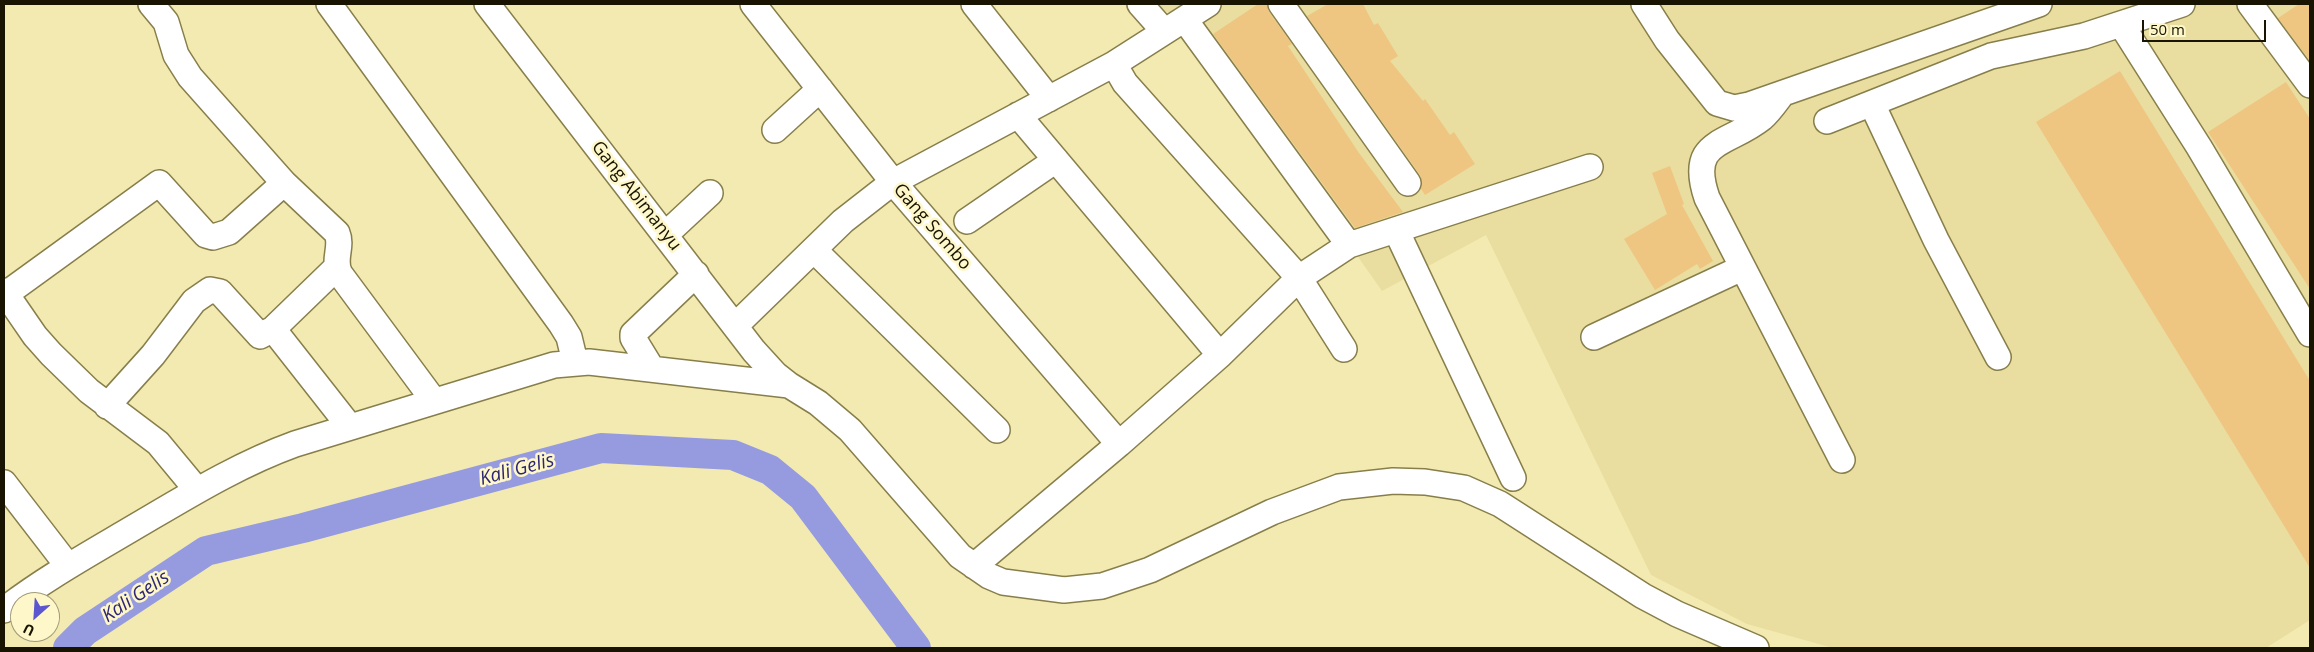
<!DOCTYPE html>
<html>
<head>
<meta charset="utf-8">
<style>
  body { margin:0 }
  #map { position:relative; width:2314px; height:652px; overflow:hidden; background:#f3eab2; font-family:"Open Sans",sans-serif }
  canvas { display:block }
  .frame { position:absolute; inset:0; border:5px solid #181401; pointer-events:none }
  .north { position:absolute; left:10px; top:592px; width:50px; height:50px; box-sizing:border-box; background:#fef7ca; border:1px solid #a29c7a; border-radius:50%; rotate:206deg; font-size:14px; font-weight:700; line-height:20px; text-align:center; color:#181401 }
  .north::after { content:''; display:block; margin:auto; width:18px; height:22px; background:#5c57cf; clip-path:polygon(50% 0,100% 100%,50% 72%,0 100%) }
  .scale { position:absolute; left:2142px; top:20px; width:124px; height:22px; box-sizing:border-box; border:2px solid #181401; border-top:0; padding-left:6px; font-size:15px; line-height:18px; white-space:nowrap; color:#181401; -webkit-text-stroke:4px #fef7ca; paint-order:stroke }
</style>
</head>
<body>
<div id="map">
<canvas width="2314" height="652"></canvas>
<div class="frame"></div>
<div class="north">U</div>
<div class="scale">50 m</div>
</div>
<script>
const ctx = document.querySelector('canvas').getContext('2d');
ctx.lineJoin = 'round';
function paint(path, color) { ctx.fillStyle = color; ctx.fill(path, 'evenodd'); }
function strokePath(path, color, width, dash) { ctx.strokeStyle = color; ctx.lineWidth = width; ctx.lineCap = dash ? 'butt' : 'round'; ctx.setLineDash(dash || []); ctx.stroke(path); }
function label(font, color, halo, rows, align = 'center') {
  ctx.font = font + ' "Open Sans",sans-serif'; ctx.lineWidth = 5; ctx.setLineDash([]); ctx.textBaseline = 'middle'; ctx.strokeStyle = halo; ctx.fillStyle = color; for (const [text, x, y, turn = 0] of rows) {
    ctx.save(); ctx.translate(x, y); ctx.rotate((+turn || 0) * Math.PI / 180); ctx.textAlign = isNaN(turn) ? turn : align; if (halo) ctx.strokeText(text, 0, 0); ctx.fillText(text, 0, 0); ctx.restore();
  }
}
paint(new Path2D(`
  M1132,4h1178v616l-44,28h-433l-86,-24 -96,-49 -165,-340 -104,56 -193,-274z`), '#e9dea0');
strokePath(new Path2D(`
  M68,648l17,-17 121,-80 97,-23 298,-80 132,7 37,15 33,27 113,151`), '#969bdf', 30);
paint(new Path2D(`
  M1258,4h9l2,8 23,32 -4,2 71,107 44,59 -48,16 -142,-194z
  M1328,4h35l11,21 4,-2 20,33 -8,5 33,40 2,-2 25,36 4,-3 21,32 -50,31 -4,-6 1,-8 -2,-6 -113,-159z
  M2299,4h11v57l-32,-43z
  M2120,71l190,310v187l-274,-446z
  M2286,82l24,37v170l-102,-157z
  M1670,166l14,38 -2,1 31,56 -13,8 -3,-5 -42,26 -31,-51 43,-25 -15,-41z`), '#efc681');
const minor = new Path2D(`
  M151,4l15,18 10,33 14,22 94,106 53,50c6,14 -5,27 3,41l94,127
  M329,4l232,320 8,13 6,25
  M487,4l267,347 21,23 14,11
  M753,4l140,178 226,262
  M974,4l75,95
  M1140,4l24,27
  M1281,4l127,179
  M1644,4l23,36 50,63 17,5 15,-3 290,-101
  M2250,4l60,81
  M1185,20l164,225
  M2121,24l78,123 111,187
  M1782,94c-6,8 -12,17 -20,24 -35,28 -75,21 -55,80l135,262
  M1872,104l64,136 62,117
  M1018,115l202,240
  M1827,121l164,-65 93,-20 98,-32
  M775,130l45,-41
  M967,221l89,-61
  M1396,230l117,248
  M666,234l44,-41
  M814,250l183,180
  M336,268l-63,61 77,98
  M4,291l31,45 16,18 38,37 69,52 39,47
  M6,294l153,-111 47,52 7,2 16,-5 55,-49
  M735,326l108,-105 50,-39 221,-118
  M1594,337l148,-69
  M1344,349l-45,-71 50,-33 241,-78
  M652,369l-19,-31v-4l63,-60
  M107,406l46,-51 41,-54 16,-11 10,2 40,44 13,-7
  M4,483l64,83
  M974,566l145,-122 101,-89 79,-77 -174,-195 -11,-19 94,-60
  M4,610c40,-31 85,-56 129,-82 53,-31 104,-63 162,-84l259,-79 35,-3 200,23 29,18 32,27 110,126 29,20 14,6 61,8 38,-4 48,-16 122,-58 67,-25 54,-6 32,1 39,6 36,16 143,92 34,18 79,34`);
strokePath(minor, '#877e4a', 28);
strokePath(minor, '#fff', 25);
label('18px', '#181401', '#fef7ca', [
  ["Gang Abimanyu",636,196,52],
  ["Gang Sombo",932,227,49]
]);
label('italic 19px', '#2c2674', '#fef7ca', [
  ["Kali Gelis",517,470,-15],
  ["Kali Gelis",136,597,-34]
]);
</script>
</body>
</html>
